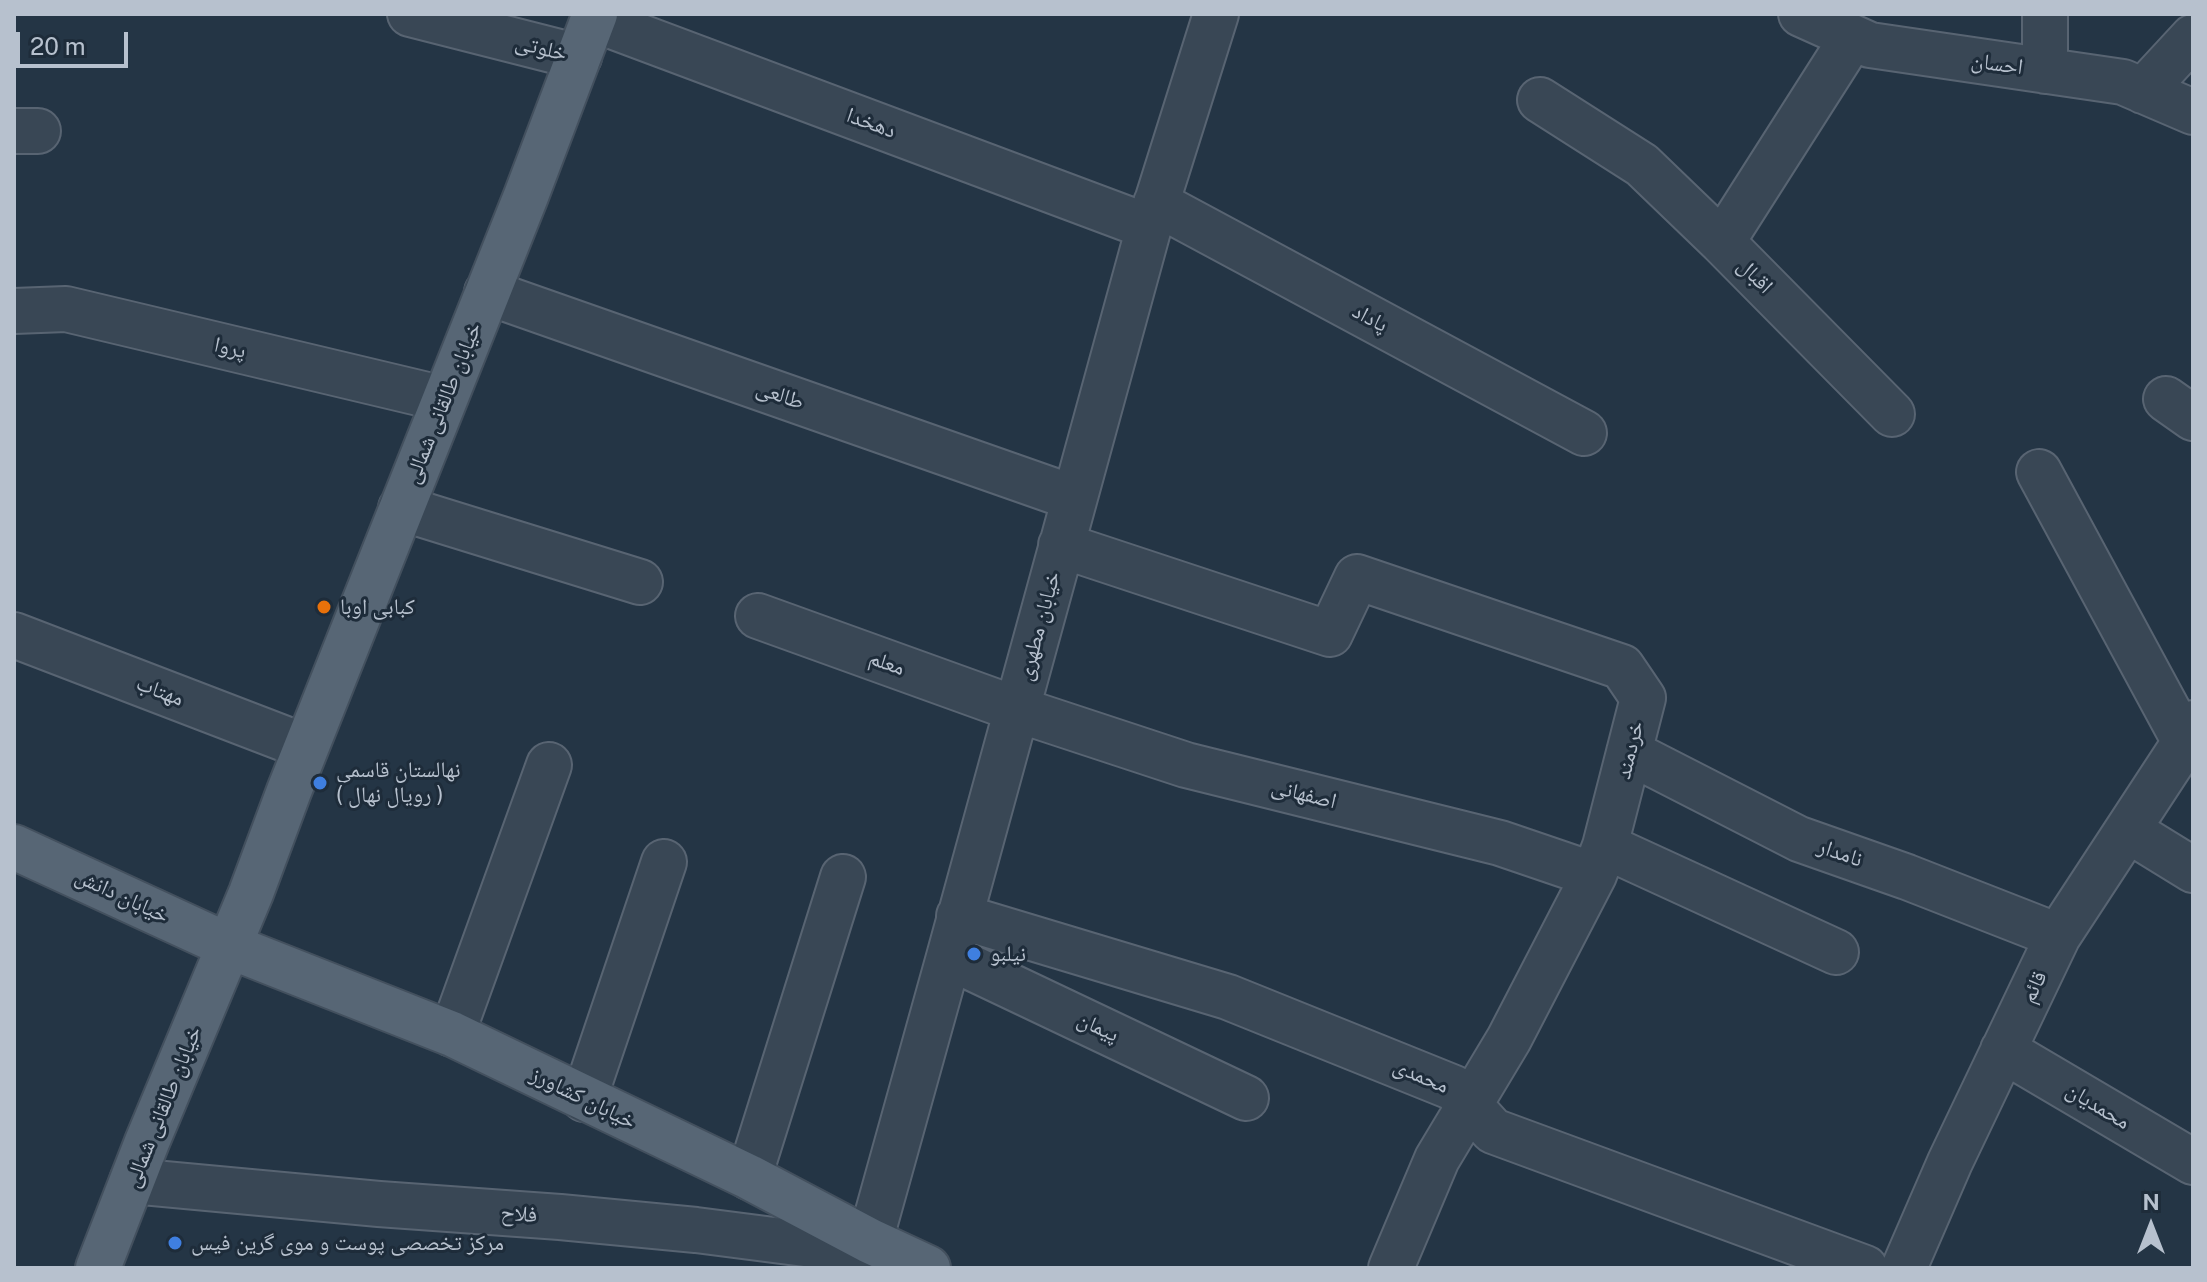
<!DOCTYPE html>
<html>
<head>
<meta charset="utf-8">
<style>
  body { margin:0 }
  #map { position:relative; width:2207px; height:1282px; overflow:hidden; background:#243545; font-family:"Public Sans",sans-serif }
  canvas { display:block }
  .frame { position:absolute; inset:0; border:16px solid #b7c1ce; pointer-events:none }
  .north { position:absolute; left:2111px; top:1186px; width:80px; height:80px; -webkit-text-stroke:6px #1e2c3a; paint-order:stroke; rotate:0deg; font-size:22px; font-weight:700; line-height:32px; text-align:center; color:#b7c1ce }
  .north::after { content:''; display:block; margin:auto; width:28px; height:36px; background:#b7c1ce; clip-path:polygon(50% 0,100% 100%,50% 72%,0 100%) }
  .scale { position:absolute; left:16px; top:32px; width:112px; height:36px; box-sizing:border-box; border:4px solid #b7c1ce; border-top:0; padding-left:10px; font-size:24px; line-height:28px; white-space:nowrap; color:#b7c1ce; -webkit-text-stroke:6px #1e2c3a; paint-order:stroke }
</style>
</head>
<body>
<div id="map">
<canvas width="2207" height="1282"></canvas>
<div class="frame"></div>
<div class="north">N</div>
<div class="scale">20 m</div>
</div>
<script>
const ctx = document.querySelector('canvas').getContext('2d');
ctx.lineJoin = 'round';
function strokePath(path, color, width, dash) { ctx.strokeStyle = color; ctx.lineWidth = width; ctx.lineCap = dash ? 'butt' : 'round'; ctx.setLineDash(dash || []); ctx.stroke(path); }
function label(font, color, halo, rows, align = 'center') {
  ctx.font = font + ' "Public Sans","Noto Naskh Arabic",sans-serif'; ctx.lineWidth = 6; ctx.setLineDash([]); ctx.textBaseline = 'middle'; ctx.strokeStyle = halo; ctx.fillStyle = color; for (const [text, x, y, turn = 0] of rows) {
    ctx.save(); ctx.translate(x, y); ctx.rotate((+turn || 0) * Math.PI / 180); ctx.textAlign = isNaN(turn) ? turn : align; if (halo) ctx.strokeText(text, 0, 0); ctx.fillText(text, 0, 0); ctx.restore();
  }
}
const minor = new Path2D(`
  M410,14l169,43
  M1801,14l69,31 253,37 70,30
  M593,19l556,208
  M1852,38l-130,204 170,172
  M2045,71v-57
  M2143,91l50,-54
  M1540,100l102,65 80,77
  M14,131h24
  M1156,203l428,230
  M487,292l587,206
  M14,311l52,-2 378,90
  M2166,399l27,19
  M2039,472l146,270
  M401,508l239,74
  M1061,545l269,89 27,-57 265,90 21,31 -38,148 -11,29 -85,164 -72,120 -46,109
  M758,616l258,93 170,56 314,78 94,32
  M14,635l292,112
  M1629,752l170,87 108,38 151,59
  M2128,830l65,40
  M1605,846l231,106
  M959,916l269,81 226,91 39,43 372,137
  M949,957l297,141
  M452,1034l97,-269
  M2003,1050l190,112
  M584,1099l80,-237
  M749,1177l94,-300
  M132,1181l247,23 181,13 136,13 202,26
  M870,1241l79,-284 200,-730 67,-213
  M1904,1268l46,-106 108,-226 127,-194 8,-19`);
const major = new Path2D(`
  M14,847l215,99 223,88 297,143 121,64 58,27
  M98,1268l49,-126 104,-249 38,-102 237,-595 69,-182`);
strokePath(minor, '#586472', 48);
strokePath(major, '#43505e', 48);
strokePath(minor, '#394755', 44);
strokePath(major, '#576675', 44);
for (const [x, y, r, color] of [
  [324,607,8,"#e8710a"],
  [320,783,8,"#3f7fe0"],
  [974,954,8,"#3f7fe0"],
  [175,1243,8,"#3f7fe0"]
]) { const dot = new Path2D(); dot.arc(x, y, r, 0, 2 * Math.PI); ctx.fillStyle = color; ctx.fill(dot); strokePath(dot, '#1e2c3a', 3); }
label('22px', '#b7c1ce', '#1e2c3a', [
  ["خلوتی",541,48,14],
  ["احسان",1997,64,8],
  ["دهخدا",871,123,20],
  ["اقبال",1755,276,45],
  ["پاداد",1370,318,28],
  ["پروا",230,348,13],
  ["طالعی",780,395,19],
  ["خیابان طالقانی شمالی",443,403,-68],
  ["خیابان مطهری",1039,626,-75],
  ["معلم",887,663,20],
  ["مهتاب",160,691,21],
  ["خردمند",1630,750,-76],
  ["اصفهانی",1304,794,14],
  ["نامدار",1840,853,19],
  ["خیابان دانش",122,896,25],
  ["قائم",2034,987,-64],
  ["پیمان",1098,1027,25],
  ["محمدی",1421,1076,23],
  ["خیابان کشاورز",583,1098,26],
  ["محمدیان",2098,1106,31],
  ["خیابان طالقانی شمالی",163,1107,-68],
  ["فلاح",519,1214,4]
]);
label('22px', '#b7c1ce', '#1e2c3a', [
  ["کبابی اوبا",340,607],
  ["نهالستان قاسمی",336,770],
  ["( رویال نهال )",336,795],
  ["نیلبو",990,954],
  ["مرکز تخصصی پوست و موی گرین فیس",191,1243]
], 'left');
</script>
</body>
</html>
